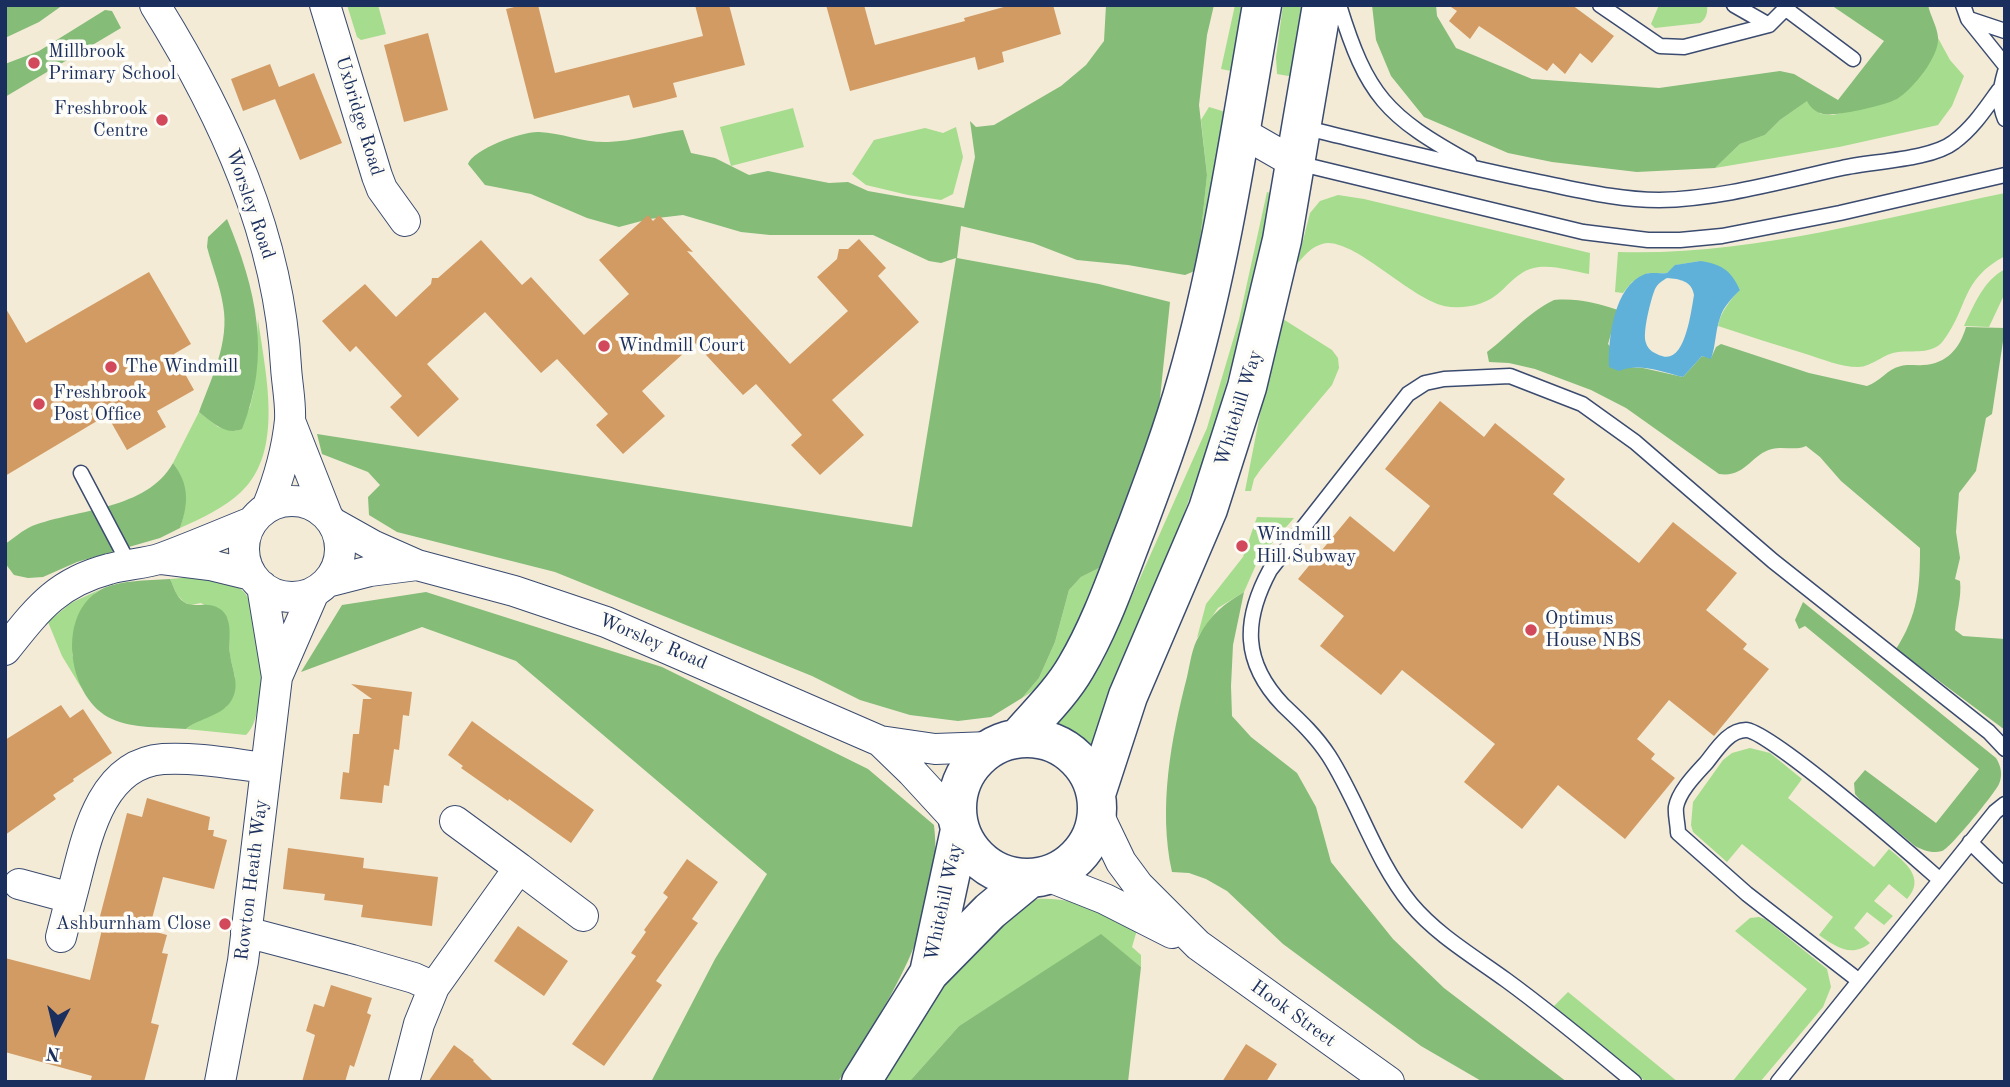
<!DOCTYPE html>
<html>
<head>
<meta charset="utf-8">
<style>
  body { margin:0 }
  #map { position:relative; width:2010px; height:1087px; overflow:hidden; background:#f3ebd6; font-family:"Old Standard TT",serif }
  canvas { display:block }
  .frame { position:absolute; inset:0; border:7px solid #1b2f5e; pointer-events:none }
  .north { position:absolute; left:21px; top:996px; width:70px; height:70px; -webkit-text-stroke:5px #fdfcf7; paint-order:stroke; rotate:187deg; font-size:19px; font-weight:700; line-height:28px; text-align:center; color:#1b2f5e }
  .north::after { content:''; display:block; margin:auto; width:24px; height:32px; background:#1b2f5e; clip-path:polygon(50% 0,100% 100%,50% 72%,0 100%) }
</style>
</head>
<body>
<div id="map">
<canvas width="2010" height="1087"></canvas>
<div class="frame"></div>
<div class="north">N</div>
</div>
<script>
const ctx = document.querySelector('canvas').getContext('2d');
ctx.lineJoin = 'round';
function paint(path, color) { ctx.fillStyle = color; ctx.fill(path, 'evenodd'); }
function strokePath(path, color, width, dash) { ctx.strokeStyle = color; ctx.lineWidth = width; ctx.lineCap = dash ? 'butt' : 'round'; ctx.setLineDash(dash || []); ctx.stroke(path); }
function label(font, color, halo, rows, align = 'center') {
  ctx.font = font + ' "Old Standard TT",serif'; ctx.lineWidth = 7; ctx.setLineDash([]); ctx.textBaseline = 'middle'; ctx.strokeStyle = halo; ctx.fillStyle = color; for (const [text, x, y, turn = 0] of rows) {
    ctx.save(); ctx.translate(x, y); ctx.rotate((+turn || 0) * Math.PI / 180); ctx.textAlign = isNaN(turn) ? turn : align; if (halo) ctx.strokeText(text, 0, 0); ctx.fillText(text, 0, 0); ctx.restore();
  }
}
paint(new Path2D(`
  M347,5h31l8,29 -25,6 -4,-3z
  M1235,5h13l-12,67 -15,-3z
  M1283,5h22l-11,72 -17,-3 -1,-17z
  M1659,5h48c1,8 -1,14 -7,18l-45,5 -4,-4z
  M1938,38l12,22 14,16 -12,30 -14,19 -99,22 -124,21 25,-24 25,-9 15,-15 28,-20 13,14 12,1 62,-15 37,-44z
  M1209,107l20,6 -32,157 10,-95 -6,-55z
  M793,108l11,39 -73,19 -11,-39z
  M956,127l7,30 -10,37 -12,6 -33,-5 -42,-10 -14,-11 22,-34 51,-12 18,5z
  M1267,192l6,2 -32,138 -32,112 -36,100 -54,122 -27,82c-8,1 -33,-15 -42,-20l34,-39 19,-28 104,-233 32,-108z
  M2005,193v63c-45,24 -36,51 -62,85 -11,14 -30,9 -45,11 -14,1 -26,15 -40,15 -17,0 -36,-8 -52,-13 -29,-9 -58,-18 -88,-28 3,-15 12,-25 22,-37l-40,-28 -24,4 -9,8h-19l-16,9 -9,11 -8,-1 3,-40c131,4 259,-33 387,-59z
  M1338,195l26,4 226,54 -1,21c-19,-3 -40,-11 -59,-5 -12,4 -21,15 -30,23 -14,13 -37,18 -56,14 -35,-8 -93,-71 -122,-62 -11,3 -18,12 -25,20l13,-51 10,-12z
  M2005,269v24l-16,34 -25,-1c10,-21 19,-45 41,-57z
  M258,319c7,53 27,132 -17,173 -17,16 -39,26 -61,36 8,-22 7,-46 -7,-65l26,-51 19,15 19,4 13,-24 4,-17z
  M1283,319l49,31 6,8 1,10 -7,17 -71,84 -7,10 -3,12h-6l17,-87z
  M1257,517l37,1 -35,40 -15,34 -26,16 -21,30 9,-34 37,-47z
  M1101,567l1,13c-21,42 -38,94 -80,118l17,-20 16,-36 14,-52 12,-13z
  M182,578c20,0 45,-3 61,13 21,19 26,125 3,144l-60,-6 14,-10 26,-12 9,-30 -5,-21 -2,-37 -27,-16 -10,2 -7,-3 -7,-7 -7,-16z
  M101,589l-6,4 -23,61 10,34 8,14 -28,-46 -14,-34 23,-19z
  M1750,748l20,5 32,26 -14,19 86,69 15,-18c16,13 37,29 18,50l-18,-15 -15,17 19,15 -9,9 -17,-13 -13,16 16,15c-18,15 -34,4 -51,-8l14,-18 -91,-73 -15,18 -34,-30 -2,-7 2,-23 30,-42 9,-7z
  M1038,899c39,-2 65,14 99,31l-5,17 9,8v12l-40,-32 -142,91 -50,56h-24l59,-98 80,-80z
  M1759,917l6,2 62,50 4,18 -8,20 -63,75h-28l75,-93 -72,-58 15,-13z
  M1568,992l110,90h-32l-92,-76z`), '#a5dc8d');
paint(new Path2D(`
  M5,5h58l-24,17 -34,16z
  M1106,5h108l-7,30 -8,70 8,70 -10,95 -12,5 -57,-10 -51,-5 -44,-17 -72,-17 -4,32 142,26 71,18 -11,106 -58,159 -20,10 -12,13 -14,52 -16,36 -17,20 -31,19 -33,4 -48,-6 -50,-15 -48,-24 -257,-104 -158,-40 -28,-17 -1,-18 12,-12 -12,-13 -46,-18 -5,-20 595,93 44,-269 -15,5 -12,-2 -56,-26h-103l-29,-3 -58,-17 -34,4 -30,8 -32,-9 -56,-24 -46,-9 -17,-21c5,-15 55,-33 71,-32 23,1 46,11 69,10 26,-1 50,-9 75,-12l8,23 24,5 34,17 19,-4 61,12 19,-1 20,9 96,17 11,-51 -5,-36 6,6 18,-2 67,-39 25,-21 18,-24z
  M1372,5h64l1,11 19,32 76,31 127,9 121,-17 14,3 44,26 46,-59 -53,-36h97c2,10 9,21 10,32 2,19 -25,52 -41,62 -11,6 -62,18 -74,15 -8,-2 -13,-7 -16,-13l-27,19 -15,15 -25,9 -25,24 -78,4 -85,-10 -44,-9 -84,-36 -33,-41 -15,-36z
  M105,10l7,1 9,17 -116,69v-33l34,-13z
  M227,219c29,70 45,136 15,210 -17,7 -30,-7 -43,-17 12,-33 31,-70 24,-107 -3,-19 -11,-39 -16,-58l1,-10z
  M1554,300c24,-2 42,3 64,10l-10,34 19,23 16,1 40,9 19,-21 9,2 5,-11 5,-3 88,29 58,13c13,-4 20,-17 34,-20 7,-2 15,0 22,-1 24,-1 37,-17 43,-38l39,1 -13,86 -6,4 -10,53 -17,22 -3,39 4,26 -5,21 5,2c2,16 -4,33 -5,49l8,6 42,3v91l-109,-81c22,-34 24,-62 24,-101l-79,-67 -21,-24 -14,-11c-11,5 -22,0 -34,3 -21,5 -26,29 -53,25l-93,-66 -35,-18 -56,-21 -26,-6 -20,-1 -2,-10c23,-17 40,-39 67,-52z
  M173,463c16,21 16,40 7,65l-20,10 -83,24 -34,15 -15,1 -14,-3 -9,-12v-19c9,-6 18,-14 27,-18 45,-17 115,-16 141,-63z
  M170,579c4,8 6,18 14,23 10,7 23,-2 36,7 14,9 8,30 10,45 2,16 11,32 1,47 -9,15 -32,17 -45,28 -24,-2 -52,0 -74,-10 -43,-19 -56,-100 -15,-127 19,-13 51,-11 73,-13z
  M426,592l236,75 206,102 66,56c11,96 -48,180 -96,257h-187l64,-123 52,-85 -251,-213 -94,-34 -121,45 41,-67z
  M1244,592l-11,53 -2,41 1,30 19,21 46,36 19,34 15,55 62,77 51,49 123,94h-84l-62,-36 -138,-102 -56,-53 -21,-12 -17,-6 -17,-1c-14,-64 -1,-133 15,-195 3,-13 5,-30 12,-41 12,-22 24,-31 45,-44z
  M1803,602l193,156c5,8 7,17 3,26 -4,9 -50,66 -57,67 -10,3 -19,-1 -27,-5l-54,-45 -6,-7 -1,-11 11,-13 71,53 43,-54 -174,-143 -6,3 -4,-9z
  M1101,934l40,33 -13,115h-219l50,-56z`), '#84bc78');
paint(new Path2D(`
  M1700,261c21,3 31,9 40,29 -8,8 -17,17 -20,28 -5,14 -4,27 -9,41l-9,-3 -19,21c-20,-5 -45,-15 -64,-6l-10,-4c-1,-29 5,-81 36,-93 6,-2 14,0 22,-1l8,-8zM1667,278c13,1 25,3 27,17 -3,17 -9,69 -32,61 -7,-2 -14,-6 -16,-13 -4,-10 5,-44 9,-54 3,-6 7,-8 12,-11z`), '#5fb1da');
paint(new Path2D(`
  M523,5h15l17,68 148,-37 -8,-31h34l16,60 -72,18 4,14 -19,5 -25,6 -4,-13 -95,24 -28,-110z
  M826,5h38l11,40 90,-24 -1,-3 47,-13h42l8,29 -59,18 2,10 -26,8 -3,-13 -125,34z
  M1448,5h124l42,31 -22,27 -12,-10 -15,21 -12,-11 -6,8 -68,-45 -9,13 -21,-18 8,-10z
  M428,33l20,77 -44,12 -20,-77z
  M270,64l9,23 35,-14 28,70 -42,17 -25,-61 -32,12 -12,-32z
  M648,215l5,6 6,-6 34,37 -6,-1 103,113 58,-53 -31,-34 20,-18 2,-10h9l11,-10 27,29 -8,8 41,46 -87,78 32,35 -44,40 -29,-30 11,-10 -46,-51 -13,11 -48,-52 -53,48 23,25 -42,38 -27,-29 12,-11 -51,-55 -16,14 -56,-61 -58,52 32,35 -41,38 -28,-30 12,-11 -46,-50 -6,6 -28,-31 43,-37 31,33 35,-33 1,-6h6l43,-38 41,45 9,-8 53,58 45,-41 -30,-34z
  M149,272l42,72 -17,10 20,36 -37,21 9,16 -39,23 -20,-35 -102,61v-169l21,36z
  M1440,401l44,36 11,-14 70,56 -12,15 86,69 34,-41 64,51 -31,37 41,34 -4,5 26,20 -55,67 -45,-36 -32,39 18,15 -4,5 24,19 -50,61 -67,-54 -36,44 -58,-47 31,-38 -93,-74 -21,25 -61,-49 24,-30 -46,-37 52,-63 44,36 36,-46 -45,-37z
  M351,684l61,8 -3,24 -6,-1 -4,35 -5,-1 -5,37 -5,-1 -2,18 -42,-4 3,-27 6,1 4,-39h6l4,-35h9z
  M61,705l9,13 13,-9 29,44 -39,26 1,2 -21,14 3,4 -51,36v-95z
  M472,721l122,89 -23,33 -62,-44 -1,2 -47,-33 2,-2 -15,-11z
  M147,798l63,19 -2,13h6l-1,6 14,4 -13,49 -51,-12 -14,53 18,5 -5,18 6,1 -17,69 8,2 -15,57h-54l2,-6 -87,-24v-94l85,22 14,-59 -5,-1 28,-107 15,4z
  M288,848l76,10 -1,10 75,9 -6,49 -71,-9 2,-12 -39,-5 1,-6 -42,-5z
  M687,859l31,23 -26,37 6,4 -42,58 6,4 -58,81 -32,-22 64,-88 -5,-3 15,-21 -2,-2 24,-33 -5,-4z
  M518,926l50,35 -24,35 -50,-35z
  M331,985l41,13 -5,15 4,2 -17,52 -4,-2 -5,17h-43l13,-47 -9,-4 8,-27 10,3z
  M1246,1044l31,20 -11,18h-44z
  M454,1045l20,15 -1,1 21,21h-66z`), '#d29b64');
const lane = new Path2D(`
  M1339,5c28,91 47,111 130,157
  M1600,5l60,41 24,1 85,-22 20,-20
  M1734,5l35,20
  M1963,5l5,14 37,46
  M1786,9l67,50
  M1969,19l36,12
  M2005,72c-5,17 -7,30 0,47
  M1302,127c79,19 158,39 237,55 40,8 79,18 120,18 61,-1 123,-19 183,-32 30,-7 89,-8 112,-26 19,-14 32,-34 45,-52
  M1297,163l286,69 65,8h32l42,-4 118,-23 165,-38
  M81,473l48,91
  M1970,842l35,34
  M1858,980l-111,-86 -69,-61c0,-8 -3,-19 -2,-26 3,-16 20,-33 30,-44 10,-12 22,-33 40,-33 23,0 167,126 193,149
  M1634,1082c-42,-35 -84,-70 -128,-102 -33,-24 -69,-45 -95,-76 -36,-44 -52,-101 -82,-148 -13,-20 -29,-35 -46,-51 -41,-43 -40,-85 -13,-135l138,-176 17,-11 19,-4 66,-3 72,28 53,38 138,119 216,171 16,17
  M1778,1082l217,-270 10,-8`);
const street = new Path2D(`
  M155,5c69,111 124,231 131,362 1,17 5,36 4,53 -3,30 -12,61 -23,88
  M325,5l52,171 5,13 23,32
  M1241,132l54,31
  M290,421l37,94
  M244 549a48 48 0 1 1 96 0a48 48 0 1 1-96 0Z
  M333,523l41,23 43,19 97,26 92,31 274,119 55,8 55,-2
  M162,559l48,6 41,10
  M327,582l43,-11 47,-6
  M5,650c32,-40 51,-67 104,-81 17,-5 36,-5 53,-11 30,-11 60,-24 90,-36
  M277,677l37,-85
  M880,741l32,31 46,50
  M1098,814l23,48 17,23 60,60 191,137
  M519,868l64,48
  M1047,876l58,23 67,34
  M19,884l52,14c14,-50 25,-134 92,-139 33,-2 70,5 103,9
  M246,932l106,28 62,18 20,9 85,-119 -64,-47
  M61,937l10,-39
  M220,1082l23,-121 34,-284 -15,-91
  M404,1082l15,-58 15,-37`);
const secondary = new Path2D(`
  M1019,737c19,-22 42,-44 57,-70 26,-44 42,-93 61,-141 18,-48 36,-96 50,-146 35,-122 53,-249 75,-375
  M957 808a70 70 0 1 1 140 0a70 70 0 1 1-140 0Z
  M1096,794l32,-98 80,-187 39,-122 35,-147 40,-235
  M929,973l31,-143
  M861,1082l68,-109 61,-62 40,-33`);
strokePath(lane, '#3b4b70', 17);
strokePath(street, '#3b4b70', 32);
strokePath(secondary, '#3b4b70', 41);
strokePath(lane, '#fff', 14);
strokePath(street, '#fff', 30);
strokePath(secondary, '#fff', 38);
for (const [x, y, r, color] of [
  [34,63,7,"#d1495b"],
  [162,120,7,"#d1495b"],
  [604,346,7,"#d1495b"],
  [111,367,7,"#d1495b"],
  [39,404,7,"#d1495b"],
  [1242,546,7,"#d1495b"],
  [1531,630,7,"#d1495b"],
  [225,924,7,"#d1495b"]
]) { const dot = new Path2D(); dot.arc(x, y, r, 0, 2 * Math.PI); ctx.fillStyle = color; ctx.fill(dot); strokePath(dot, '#fdfcf7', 2.5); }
label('19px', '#1b2f5e', '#fdfcf7', [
  ["Millbrook",48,52],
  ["Primary School",48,74],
  ["Freshbrook",148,109,"right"],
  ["Centre",148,131,"right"],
  ["Windmill Court",618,346],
  ["The Windmill",125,367],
  ["Freshbrook",53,393],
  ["Post Office",53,415],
  ["Windmill",1256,535],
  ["Hill Subway",1256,557],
  ["Optimus",1545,619],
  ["House NBS",1545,641],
  ["Ashburnham Close",211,924,"right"]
], 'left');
label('19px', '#1b2f5e', '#fdfcf7', [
  ["Uxbridge Road",359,116,73],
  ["Worsley Road",250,204,71],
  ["Whitehill Way",1239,408,-73],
  ["Worsley Road",653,642,23],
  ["Rowton Heath Way",252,880,-83],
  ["Whitehill Way",944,902,-78],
  ["Hook Street",1293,1014,36]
]);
</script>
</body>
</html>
